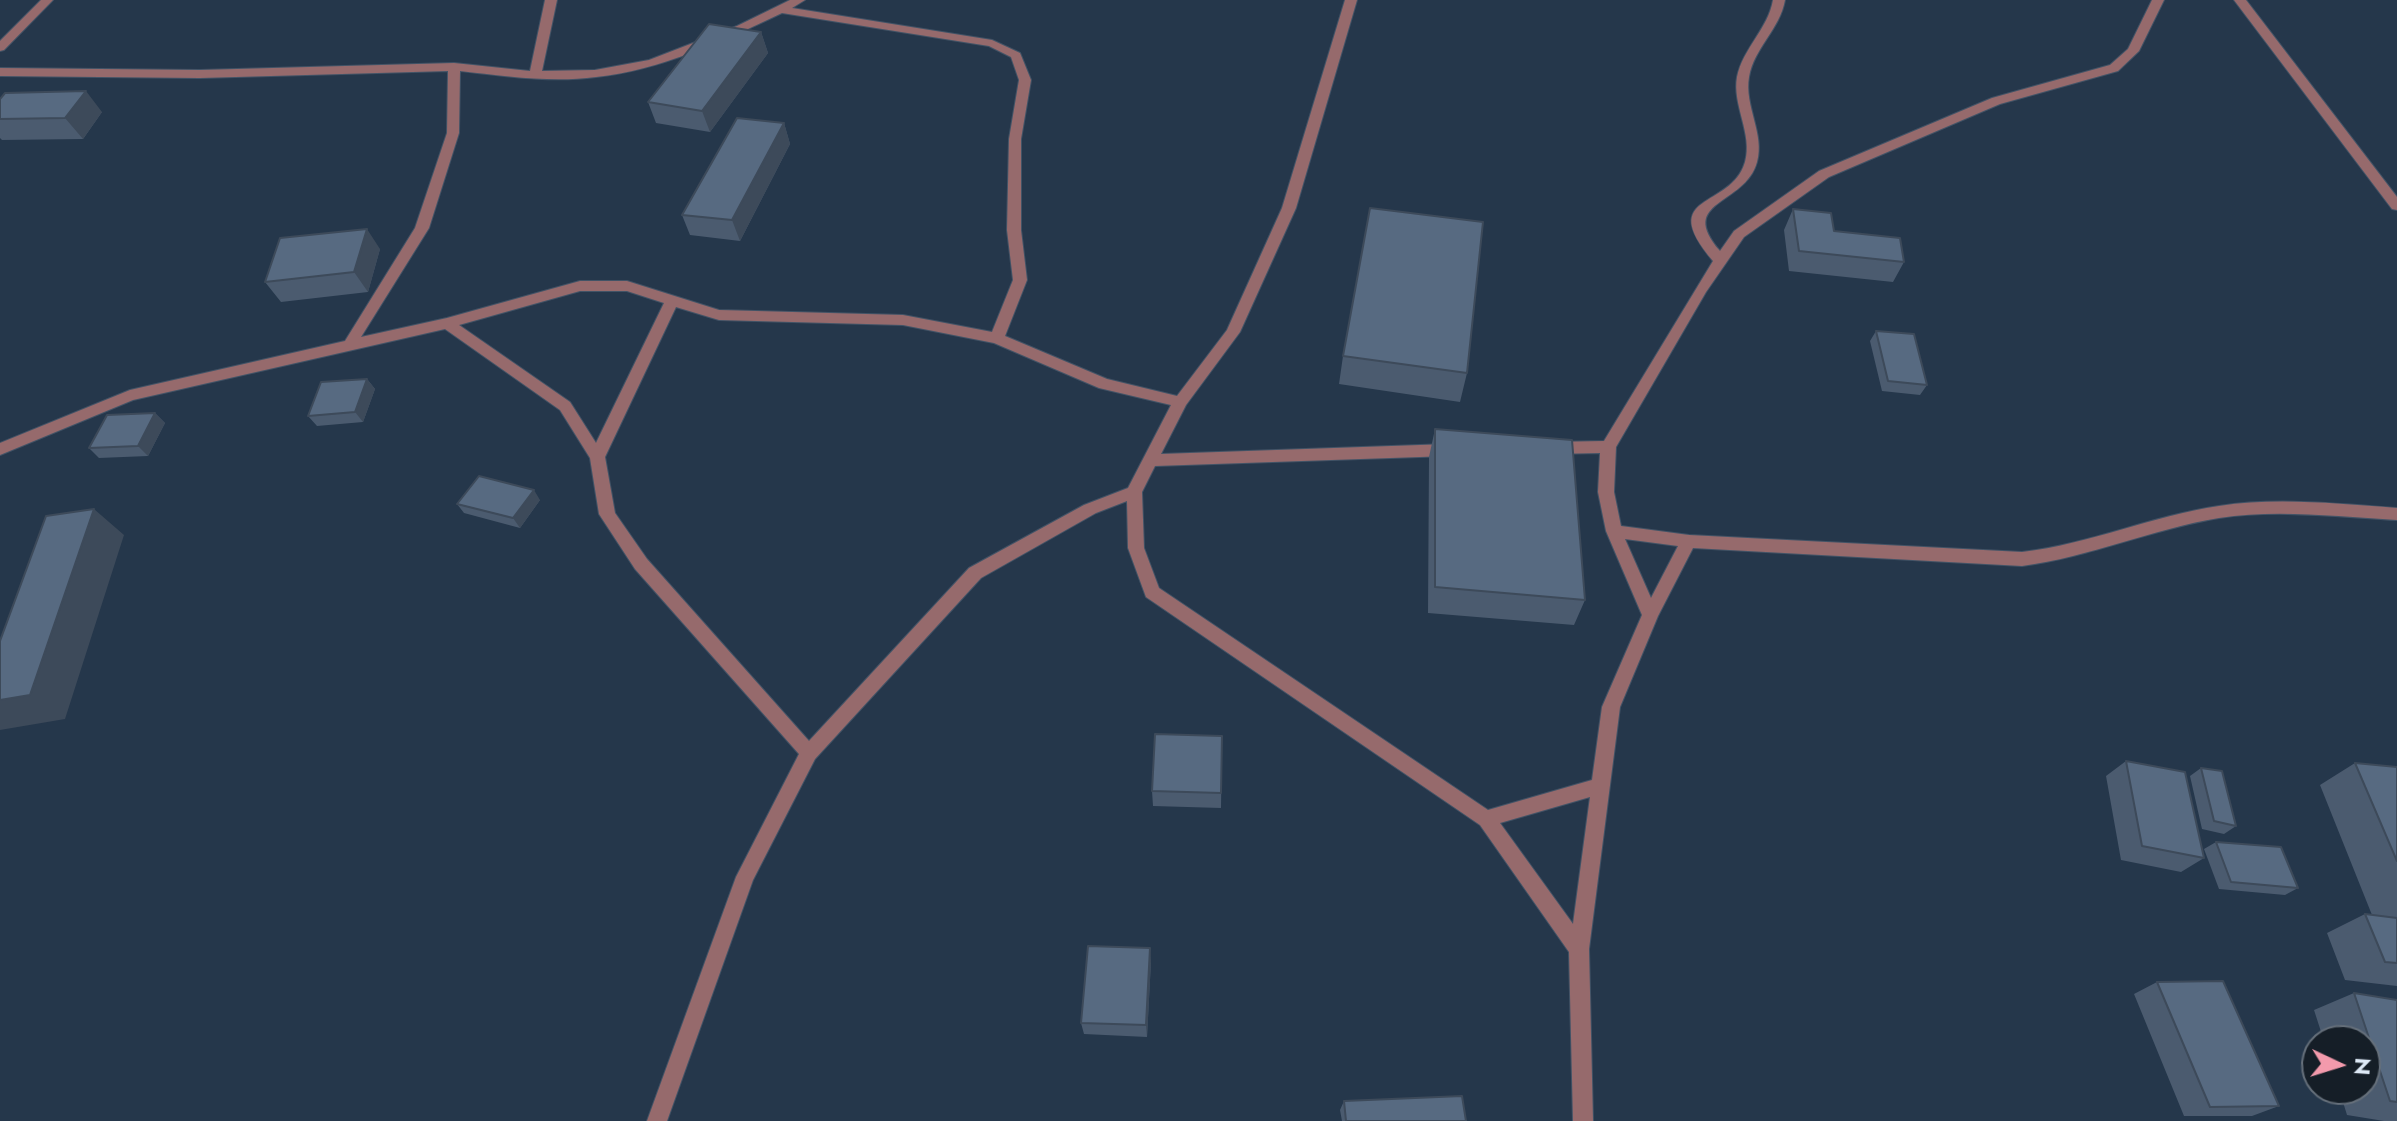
<!DOCTYPE html>
<html>
<head>
<meta charset="utf-8">
<style>
  body { margin:0 }
  #map { position:relative; width:2397px; height:1121px; overflow:hidden; background:#25374b; font-family:Jost,sans-serif }
  canvas { display:block }
  .north { position:absolute; left:2301px; top:1025px; width:80px; height:80px; box-sizing:border-box; background:#151e27; border:2px solid #656f7a; border-radius:50%; rotate:94deg; font-size:22px; font-weight:700; line-height:32px; text-align:center; color:#dde9f6 }
  .north::after { content:''; display:block; margin:auto; width:28px; height:36px; background:#f39aac; clip-path:polygon(50% 0,100% 100%,50% 72%,0 100%) }
</style>
</head>
<body>
<div id="map">
<canvas width="2397" height="1121"></canvas>
<div class="north">N</div>
</div>
<script>
const ctx = document.querySelector('canvas').getContext('2d');
ctx.lineJoin = 'round';
function strokePath(path, color, width, dash) { ctx.strokeStyle = color; ctx.lineWidth = width; ctx.lineCap = dash ? 'butt' : 'round'; ctx.setLineDash(dash || []); ctx.stroke(path); }
function paint(path, color) { ctx.fillStyle = color; ctx.fill(path, 'evenodd'); }
const minor = new Path2D(`
  M41,0h12l-49,50 -4,1v-10z
  M545,0h12l-15,71 53,-1 54,-10 88,-34 53,-26h15l-13,8 200,32 28,13 11,27 -10,59v91l6,50 -22,56 102,43 70,17 50,-66 55,-122 63,-208h12l-61,208 -56,124 -54,73 -25,49 288,-10 8,6 -8,6 -294,10 -13,26 2,56 15,40 329,222 104,-30 10,-73 40,-92 -36,-84 -8,-39 2,-39 -48,1 -8,-6 8,-6 52,-1 109,-180c-58,-69 18,-51 32,-99 8,-28 -13,-57 -8,-85 6,-29 31,-48 36,-77h12c-5,29 -31,48 -36,77 -5,29 16,57 8,85 -12,44 -81,38 -37,89l14,-20 85,-60 173,-73 118,-33 18,-16 24,-49h12l-25,51 -21,20 -118,33 -171,73 -85,60 -38,55 -90,155 -2,45 7,34 68,9 333,17c68,-8 130,-36 197,-46 59,-9 119,-2 178,2v12c-59,-3 -119,-11 -178,-2 -67,11 -129,39 -197,48l-329,-18 -35,68 -38,91 -31,242 4,172h-20l-4,-169 -89,-127 -334,-228 -18,-49 -1,-47 -31,12 -115,65 -166,181 -62,121 -86,241h-20l89,-244 63,-123 -164,-185 -36,-55 -9,-56 -30,-48 -115,-81 -312,71 -133,55v-12l130,-53 215,-49 70,-113 32,-95 1,-62 -248,7 -200,-2v-8l200,2 254,-7 76,8zM782,13l207,33 22,11 8,23 -10,59 -2,91 6,50 -21,52 -89,-17 -184,-5 -92,-29h-47l-133,37 -86,19 68,-109 30,-95 1,-62c45,5 91,12 136,6 65,-7 127,-36 186,-64zM580,291h47l37,12 -68,140 -26,-41 -111,-77zM676,307l43,13 184,5 91,18 105,45 72,17 -43,83 -44,17 -115,63 -160,173 -162,-182 -32,-46 -10,-56zM1625,539l53,7 -27,52zM1590,797l-17,127 -73,-101z
  M2234,0h12l151,197v13l-5,-1z`);
strokePath(minor, '#425366', 2);
paint(minor, '#966a6c');
paint(new Path2D(`
  M761,32l7,21 -58,79 -54,-9 -8,-21z
  M0,99l102,13 -19,27 -81,1 -2,-2z
  M784,123l6,21 -50,97 -50,-6 -8,-20z
  M1793,209l41,22 70,31 -11,20 -104,-11 -5,-41z
  M380,249l-12,43 -87,10 -16,-20z
  M1876,331l51,54 -7,10 -38,-4 -12,-50z
  M1343,356l124,17 -7,29 -121,-18z
  M367,379l8,10 -12,33 -46,4 -9,-10z
  M155,413l10,10 -17,33 -49,2 -10,-10z
  M1435,429l150,171 -11,25 -146,-12 1,-156z
  M540,500l-20,28 -56,-15 -7,-9z
  M1222,736l-1,72 -68,-2 -1,-15z
  M2126,761l78,97 -23,14 -60,-12 -15,-84z
  M2355,763l42,4v219l-52,-6 -18,-47 38,-19 7,1 -52,-130z
  M2201,768l35,58 -12,8 -22,-5 -12,-53z
  M2216,842l82,46 -13,7 -66,-6 -15,-40z
  M1151,961l-4,76 -63,-3 -3,-11z
  M2157,982l122,124 -27,10h-68l-50,-122z
  M2354,993l43,7v121h-13l-37,-6 -8,-26h26v-48h-41l-10,-31z
  M1344,1101l122,20h-124l-2,-11z`), '#4b5b6f');
paint(new Path2D(`
  M761,32l7,21 -58,79 -8,-21z
  M86,91l16,21 -19,27 -18,-21z
  M784,123l6,21 -50,97 -8,-21z
  M367,229l13,20 -12,43 -14,-20z
  M367,379l8,10 -12,33 -8,-10z
  M155,413l10,10 -17,33 -10,-10z
  M534,490l6,10 -20,28 -7,-10z
  M94,509l30,26 -59,184 -65,11v-30z
  M1150,948l1,13 -4,76 -1,-12z`), '#3d4a5a');
const building = new Path2D(`
  M709,24l52,8 -59,79 -54,-9z
  M86,91l-21,27 -65,1v-20l5,-6z
  M737,118l47,5 -52,97 -50,-5z
  M1370,208l113,14 -16,151 -124,-17z
  M1793,209l38,4 3,18 66,7 4,24 -105,-11z
  M367,229l-13,43 -89,10 15,-44z
  M1876,331l38,3 13,51 -39,-4z
  M367,379l-12,33 -47,4 13,-34z
  M155,413l-17,33 -49,2 18,-33z
  M1435,429l137,11 13,160 -150,-13z
  M479,476l55,14 -21,28 -56,-14z
  M94,509l-64,186 -30,5v-59l46,-125z
  M1155,734l67,2 -1,57 -69,-2z
  M2126,761l59,11 19,86 -62,-12z
  M2355,763l42,4v94z
  M2201,768l21,3 14,55 -22,-5z
  M2216,842l65,5 17,41 -67,-6z
  M2365,914l32,4v45l-12,-1z
  M1088,946l62,2 -4,77 -65,-2z
  M2223,981l56,125 -69,1 -53,-125z
  M2354,993l43,7v102l-7,-1z
  M1462,1096l4,25h-120l-2,-20z`);
paint(building, '#576a81');
strokePath(building, '#3d4a5a', 2);
</script>
</body>
</html>
